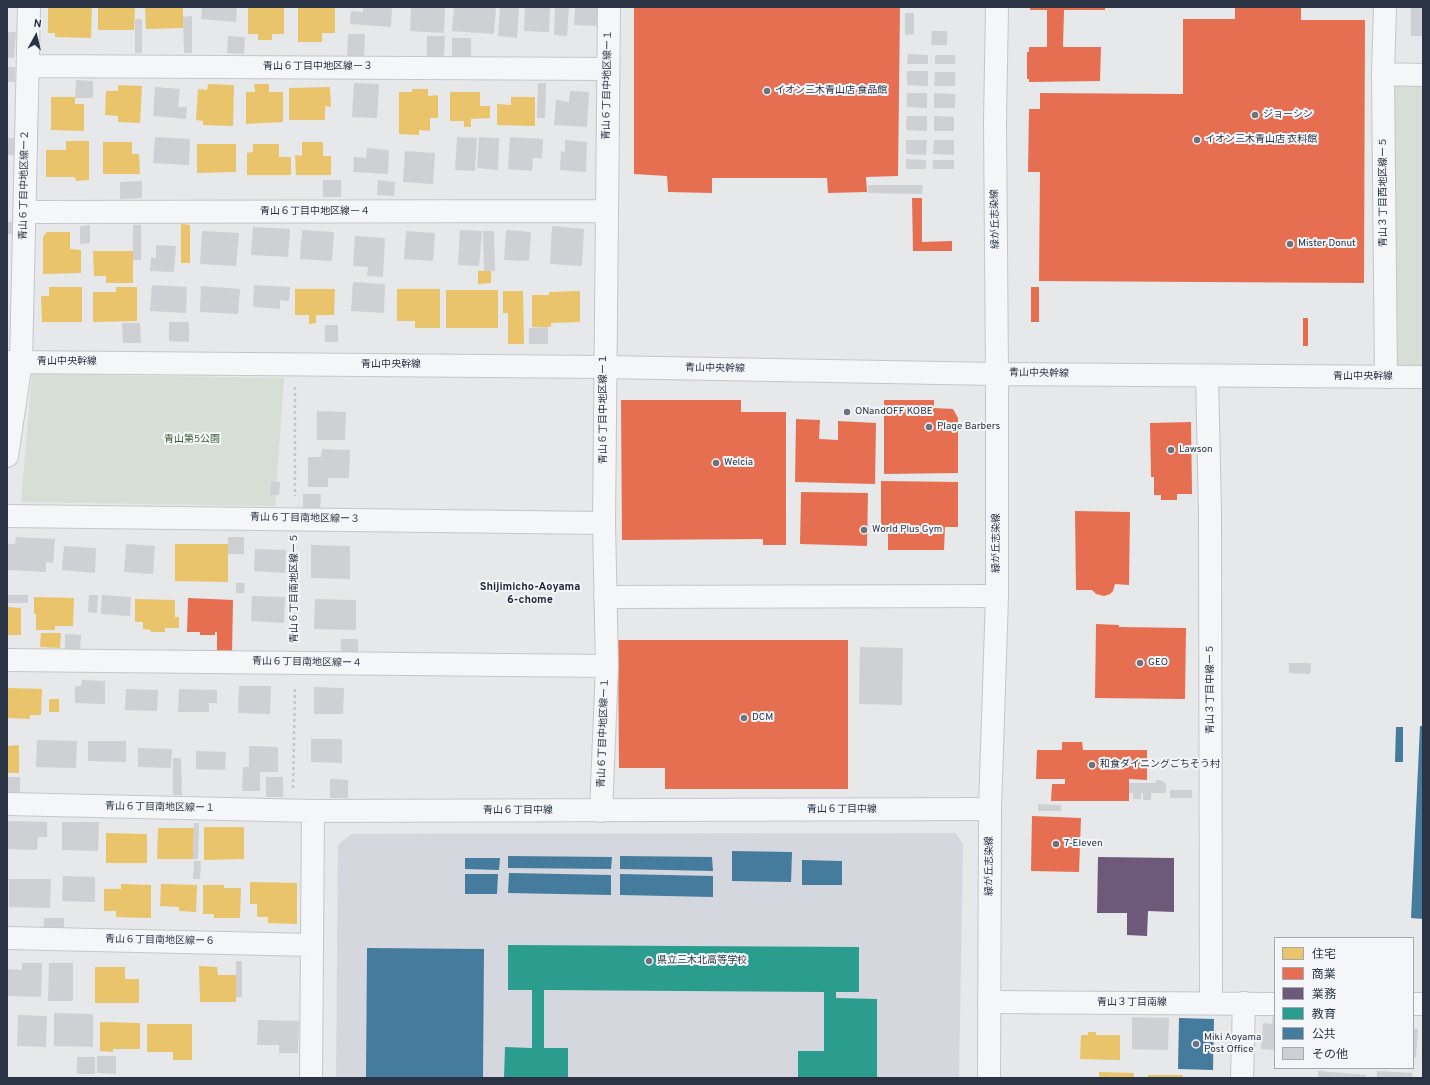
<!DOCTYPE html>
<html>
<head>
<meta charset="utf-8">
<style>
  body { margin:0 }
  #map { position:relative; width:1430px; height:1085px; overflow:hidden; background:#e6e8ea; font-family:Overpass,"Noto Sans JP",sans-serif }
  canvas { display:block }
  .frame { position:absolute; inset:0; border:8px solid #2b3445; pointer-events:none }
  .legend { position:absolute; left:1274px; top:937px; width:140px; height:132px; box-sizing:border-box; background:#f4f6f9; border:1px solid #a4a8b1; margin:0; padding:5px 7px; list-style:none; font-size:12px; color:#2b3445 }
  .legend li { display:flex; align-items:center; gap:8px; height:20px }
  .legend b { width:20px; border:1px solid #a4a8b1 }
  .north { position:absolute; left:16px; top:16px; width:40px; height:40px; -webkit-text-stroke:3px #f4f6f9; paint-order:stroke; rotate:8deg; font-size:11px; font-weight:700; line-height:16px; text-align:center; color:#2b3445 }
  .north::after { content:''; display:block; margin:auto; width:14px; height:18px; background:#2b3445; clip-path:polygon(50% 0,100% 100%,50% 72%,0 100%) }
</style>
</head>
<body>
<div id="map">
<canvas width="1430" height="1085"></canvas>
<div class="frame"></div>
<ul class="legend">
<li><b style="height:11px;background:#e9c46a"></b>住宅</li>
<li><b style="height:11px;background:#e76f51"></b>商業</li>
<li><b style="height:11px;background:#6d597a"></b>業務</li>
<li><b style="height:11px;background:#2a9d8f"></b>教育</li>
<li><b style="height:11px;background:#457b9d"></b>公共</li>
<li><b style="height:11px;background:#ced0d3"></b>その他</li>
</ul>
<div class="north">N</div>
</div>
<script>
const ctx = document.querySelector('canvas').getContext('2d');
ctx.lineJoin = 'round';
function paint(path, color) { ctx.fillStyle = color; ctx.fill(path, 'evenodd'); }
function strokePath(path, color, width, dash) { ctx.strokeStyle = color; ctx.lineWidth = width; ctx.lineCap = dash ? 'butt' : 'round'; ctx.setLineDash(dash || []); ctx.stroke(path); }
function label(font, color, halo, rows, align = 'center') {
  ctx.font = font + ' Overpass,"Noto Sans JP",sans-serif'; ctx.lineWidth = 4; ctx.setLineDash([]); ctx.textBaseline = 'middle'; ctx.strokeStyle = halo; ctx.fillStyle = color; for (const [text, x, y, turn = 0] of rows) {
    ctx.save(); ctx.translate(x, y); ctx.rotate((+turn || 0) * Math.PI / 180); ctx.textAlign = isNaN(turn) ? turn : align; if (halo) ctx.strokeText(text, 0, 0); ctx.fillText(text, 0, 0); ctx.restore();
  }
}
paint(new Path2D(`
  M955,833l8,11 -4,234h-623l2,-233 13,-11z`), '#d4d7dd');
paint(new Path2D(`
  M1383,74l40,1v302h-37z
  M32,374l252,4 -9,128 -254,-4z`), '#d6ded6');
paint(new Path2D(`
  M48,7h44l-1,31 -36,-1v-4h-7z
  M98,7h37l-1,23h-36z
  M145,7h38v21l-37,1z
  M248,7h36v27h-12v6h-14v-6h-10z
  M298,7h37v26h-13v9h-24z
  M208,84l26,1 -1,41 -30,-1v-4l-7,-1 2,-31 9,1z
  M254,84h15v8h14v30l-37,2v-32h9z
  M118,85l24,1 -2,37 -22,-1v-6l-13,-1 1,-24h12z
  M330,87l1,20 -6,-1v14h-36v-32z
  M412,89h16v7l10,-1v23h-8v13l-11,-1v5l-20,-1v-42h13z
  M450,92h30v14h10v12l-19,1v8h-7v-6h-14z
  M51,97h24v7h9v27l-33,-1z
  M511,97h24v29l-38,-1v-21l14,1z
  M66,141h23v39l-13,1 -1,-4h-29v-27h20z
  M103,142h29v12h7l1,20h-37z
  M302,142h21v14h8v19h-35l-1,-20 7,1z
  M197,144h39v28l-39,1z
  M253,144h26v13h12v18h-44v-22l6,-1z
  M181,224l9,1v38h-9z
  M47,232h23v17l11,1v23l-38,1v-37z
  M93,251h40v32h-27v-7h-12z
  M478,271h13v12l-13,1z
  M49,287h33v35h-40l-1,-26h8z
  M116,287h21v34l-44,1v-30h23z
  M295,289h40l-1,26h-18v8l-7,1v-9h-14z
  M397,289h43v39h-25v-7h-18z
  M446,290h52v38h-52z
  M503,291h20l1,53h-16v-31h-5z
  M580,291v31l-29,1v4h-19v-32h17v-3z
  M175,544h53v38l-53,-1z
  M34,597l40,1 -1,28h-18v4h-19v-16h-2z
  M135,599l40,1v17h4v11h-14v4h-14v-2l-8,-1v-7h-8z
  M7,607l14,1v27h-14z
  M41,633h20l-1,15 -20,-1z
  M7,688l35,1 -1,26h-11v4l-23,-1z
  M49,699h10v13h-10z
  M19,745v28h-12v-27z
  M204,827h40v32l-40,1z
  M158,828h36l-1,31h-36z
  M106,833l41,1v29h-41z
  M250,882l47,1v41l-29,-1v-6h-11v-13h-7z
  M121,884l30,1v33l-35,-1v-6h-12v-22h17z
  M161,884l36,1 -1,27 -17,-1v-4l-19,-1z
  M203,885h21v3h17l-1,30h-26v-4h-11z
  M199,966l18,1 1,8h18v27h-36z
  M95,967h30v12h14v24h-44z
  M100,1022l40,1v26h-27v3l-13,-1z
  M147,1024h45v36h-19v-8h-26z
  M1088,1032h8v3h24v25l-40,-1 1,-24h7z
  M1099,1072l35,1v5h-35z
  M1148,1075h35v3h-35z`), '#e9c46a');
paint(new Path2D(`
  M634,7h266l-2,169 -32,1 1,15 -39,1 -1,-15h-115v15l-44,-1 -1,-16 -33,-2z
  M1030,7h75v3h-41l-1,37h38l-1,34 -71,1v-3h-2v-27h2v-5h18v-37h-17z
  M1235,7h66v13h64l-1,263 -325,-2 1,-109h-12l1,-63h11v-16l143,1v-75h52z
  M912,198h10v44l30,-1v10h-39z
  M1031,287h8v35h-8z
  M1303,318h5v28h-5z
  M621,400h120v12h45v133h-23v-6l-141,1z
  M884,400h50v8l19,1 5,9v55l-74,1z
  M796,419l24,1 -1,19 19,1v-19l38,2 -1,61 -80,-2z
  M1191,422l1,72h-15v6h-16v-5h-7v-18h-3l-1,-54z
  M881,481l77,1v45h-13l-1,23h-56v-17l-7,1z
  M801,492l67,1 -1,53 -67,-2z
  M1075,511l55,1 -1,73 -14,-1 -2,7 -3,3 -6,2 -8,-2 -4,-4h-16z
  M188,598l45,2 -1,54 -15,-1v-21h-2v3h-15v-3h-13z
  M1096,624l23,1v2l67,1 -1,71 -90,-1z
  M618,640h230v149h-183v-21h-46z
  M1062,742h20l1,8h64v30l-18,-1v22h-78l1,-17h13v-5h-29l1,-29h25z
  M1032,816l49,2 -2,54 -48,-1z`), '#e76f51');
paint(new Path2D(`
  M1098,857l76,1v54l-26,-1 -1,25 -20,-1v-22h-30z`), '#6d597a');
paint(new Path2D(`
  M508,945l351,2v45h-23v6l41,1v79h-79v-27h26v-59l-280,-2v58h24v30h-64l1,-31 27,1v-58h-24z`), '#2a9d8f');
paint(new Path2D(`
  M1420,726h3v193l-12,-1z
  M1396,727h7v35h-8z
  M732,851l60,1 -1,30 -59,-1z
  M508,856l104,1 -1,12 -103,-1z
  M620,856l92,1 1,14 -93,-2z
  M465,858h35l-1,12 -34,-1z
  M802,860l40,1v24h-40z
  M509,873l102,2v20l-103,-2z
  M465,874h33l-1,20h-32z
  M620,874l93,2v21l-93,-2z
  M367,948l117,1 -1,129h-117z
  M1179,1018l35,1 -1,51 -35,-1z`), '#457b9d');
paint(new Path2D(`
  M202,7h35l-1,15 -35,-3z
  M363,7h29l-1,20 -41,-3 1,-13 12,1z
  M411,7h34l-1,26 -34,-2z
  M454,7h42l-2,27 -42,-3z
  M500,7h19l-2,31 -19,-2z
  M525,7h25l-1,25 -25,-1z
  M555,7h14l-2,29 -13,-1z
  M575,7h26l-2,19 -25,-1z
  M1411,7h12v29h-12z
  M905,13h9v21l-9,1z
  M192,16v37h-8l-1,-36z
  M135,19h7v34h-7z
  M932,31h15v14h-16z
  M7,32h9l-2,26h-7z
  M348,34h17l-1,22h-17z
  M228,36l17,1 -1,17 -17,-1z
  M427,36h18l-1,20h-17z
  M452,38h19v18h-19z
  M908,54l20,1v9h-21z
  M935,55h20v9h-20z
  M7,67h8v15h-8z
  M907,71h21v15l-21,-1z
  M935,72h20v14h-21z
  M76,80l17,1v17h-18z
  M354,83l25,1 -2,34 -25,-1z
  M538,83h8l-1,35h-8z
  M155,87l25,2 -2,18h9l-1,12 -33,-3z
  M570,91l19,1 -2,35 -33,-2 2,-25 13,2z
  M907,93h20v15l-20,-1z
  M934,93l21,1v14h-21z
  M907,116h20v15l-21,-1z
  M934,116l20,1v14h-20z
  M155,137l35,2 -1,26 -36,-2z
  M457,137l20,1 -2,33 -20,-1z
  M479,137l20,1 -1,32 -21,-2z
  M510,137l33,2 -1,19h-9l-1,13 -24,-2z
  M7,138h9v17h-9z
  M565,140l22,2 -1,30 -26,-2 1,-19 4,1z
  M906,140h21l-1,15 -20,-1z
  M934,140h20v15l-21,-1z
  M367,148l22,2 -1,24 -35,-2 1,-15 12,1z
  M405,151l30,2 -2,31 -30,-2z
  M906,159l20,1v9h-20z
  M933,160h21v9h-21z
  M323,180h18v17h-18z
  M378,180l17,2 -1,14 -17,-1z
  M142,181v17l-22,1v-17z
  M868,185h55l-1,9 -54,-1z
  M7,222h6v12h-6z
  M90,225v18l-10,1v-18z
  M133,225h8v35h-8z
  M552,226l32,3 -2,37 -32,-2z
  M253,227l37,2 -2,28 -37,-2z
  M302,230l32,2 -2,29 -32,-2z
  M460,230l22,1 -3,35 -21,-1z
  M506,230l25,2 -2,29 -25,-1z
  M202,231l37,2 -3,33 -36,-2z
  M406,231l29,2 -2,28 -29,-2z
  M483,231h11l1,40h-11z
  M355,236l30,2 -2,39 -16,-1 1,-9 -15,-1z
  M156,245l20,1 -2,26 -24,-1 1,-13h5z
  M353,282l32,2 -1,29 -33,-2z
  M152,285l35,2 -1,26 -36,-2z
  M254,285l36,2 -1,14 -9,-1v9l-27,-2z
  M201,286l39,3 -2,25 -38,-2z
  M169,322h20v20l-20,-1z
  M122,323h18l1,20h-18z
  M325,325h13v17h-13z
  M548,327v17h-19v-16z
  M317,411l29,1 -1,28h-28z
  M322,449l28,1 -1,28h-21v9h-20v-30h13z
  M271,482h9l-1,13h-9z
  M303,494h18l-1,17h-17z
  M16,537l39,2 -2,24 -7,-1v10l-39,-2v-26h8z
  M228,537h16v17h-16z
  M126,544l29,2 -2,28 -29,-2z
  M311,545l39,1v33l-39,-1z
  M64,546l32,2 -1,25 -33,-3z
  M255,549l31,1 -1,23 -31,-2z
  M236,583h9l-1,10h-8z
  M7,595h21v8h-21z
  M89,595h9l-1,18 -9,-1z
  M102,595l29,2 -1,19 -29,-2z
  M252,596l33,1 -1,26 -33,-2z
  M315,599l41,1v30l-42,-1z
  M65,634l16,1 -1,17h-15z
  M341,639h17v17h-17z
  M860,647l43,1 -1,57 -43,-1z
  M1289,663h22l-1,11 -21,-1z
  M82,680l23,1v23l-30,-1v-17h6z
  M239,686h32l-1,28 -32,-1z
  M314,687l30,1 -1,26h-29z
  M126,689l32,1 -1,21 -32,-1z
  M179,689l38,1v13h-8v9h-31z
  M311,739h31v24l-31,-1z
  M37,740l40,1 -1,27 -40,-1z
  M88,741h38v21l-38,-1z
  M249,746l29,1v25h-18v19h-18l1,-24h6z
  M138,748l34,1 -1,19 -33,-1z
  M196,751l30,1 -1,18 -29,-1z
  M173,758h8l1,37h-9z
  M7,777h13v19h-13z
  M266,777h17v20h-17z
  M330,779l18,1v18h-18z
  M1156,780l7,1v2h3v10h-15v7h-8v-7h-2v6h-8v-6h-4v-10h27z
  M1170,790h22v8h-22z
  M1038,804l23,1v6h-23z
  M7,821l40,1v15h-9l-1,13 -30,-1z
  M62,822h37l-1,29 -36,-1z
  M194,823h5l-1,36h-5z
  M194,861h7l-1,18h-7z
  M63,876l32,1v25l-33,-1z
  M9,879h42l-1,29 -41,-1z
  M44,918h20v17h-21z
  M236,961h6v36h-6z
  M22,963h20l-1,34 -34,-1v-27l15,1z
  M49,963h24v38h-25z
  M54,1013l39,1v33l-39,-1z
  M1273,1014h2v36l-14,-1 2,-26 9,1z
  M18,1015l29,1 -1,31 -29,-1z
  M1132,1017l37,1 -1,32 -36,-1z
  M258,1020l41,1 -1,32h-19v-8h-22z
  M1413,1029h5l-2,29 -3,-1z
  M97,1056h19v18l-19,-1z
  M77,1057h18v17h-18z
  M1318,1071l48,4v3h-48z
  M1377,1071l36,2 -1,5h-35z`), '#ced0d3');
const minor = new Path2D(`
  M1385,7l-2,67 3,303
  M28,66l580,3
  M1383,74l40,1
  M24,212l582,-1
  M1207,376l3,136 1,491
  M7,456l14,-94 8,-355
  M7,516l597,7
  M605,597l392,-1
  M7,660l600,6
  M7,804l306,7
  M601,811l6,-145 -3,-143 5,-516
  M7,938l305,7
  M989,1002l286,2
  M1413,1004h10
  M311,1078l2,-267 677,-2
  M1242,1078l2,-75`);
const tertiary = new Path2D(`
  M7,362l598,5 392,7 426,3
  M989,1078l1,-269 7,-213v-222l-2,-252 2,-115`);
strokePath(minor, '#c4c6c8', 24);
strokePath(tertiary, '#c4c6c8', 24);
strokePath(new Path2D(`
  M295,387v109
  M295,640v-97
  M293,788l2,-101`), '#c5c6ca', 2.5, [3, 3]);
strokePath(minor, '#f5f6f7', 22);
strokePath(tertiary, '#f5f6f7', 22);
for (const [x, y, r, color] of [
  [767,91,4,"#6c737f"],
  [1255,115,4,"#6c737f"],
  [1197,140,4,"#6c737f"],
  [1290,244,4,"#6c737f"],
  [847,412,4,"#6c737f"],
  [929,427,4,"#6c737f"],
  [1171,450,4,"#6c737f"],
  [716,463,4,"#6c737f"],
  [864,530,4,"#6c737f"],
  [1140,663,4,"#6c737f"],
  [744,718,4,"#6c737f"],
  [1092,765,4,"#6c737f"],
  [1056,844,4,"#6c737f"],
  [649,961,4,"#6c737f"],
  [1196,1044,4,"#6c737f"]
]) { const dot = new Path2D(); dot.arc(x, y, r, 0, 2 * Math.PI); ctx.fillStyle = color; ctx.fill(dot); strokePath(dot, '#f4f6f9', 1.5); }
label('10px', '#2b3445', '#f4f6f9', [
  ["青山６丁目中地区線ー３",318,67],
  ["青山６丁目中地区線ー１",608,85,-89],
  ["青山６丁目中地区線ー２",25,185,-89],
  ["青山３丁目西地区線ー５",1384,192,-90],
  ["青山６丁目中地区線ー４",315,212],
  ["緑が丘志染線",996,219,-91],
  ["青山中央幹線",67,362],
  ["青山中央幹線",391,365],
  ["青山中央幹線",715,369,1],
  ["青山中央幹線",1039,374,1],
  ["青山中央幹線",1363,377],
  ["青山６丁目中地区線ー１",604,409,-90],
  ["青山６丁目南地区線ー３",305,519,1],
  ["緑が丘志染線",997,543,-90],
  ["青山６丁目南地区線ー５",295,588,-90],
  ["青山６丁目南地区線ー４",307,663,1],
  ["青山３丁目中線ー５",1211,689,-90],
  ["青山６丁目中地区線ー１",604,733,-88],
  ["青山６丁目南地区線ー１",160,808,1],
  ["青山６丁目中線",842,810],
  ["青山６丁目中線",518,811],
  ["緑が丘志染線",990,866,-90],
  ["青山６丁目南地区線ー６",160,941,1],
  ["青山３丁目南線",1132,1003]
]);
label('10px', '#2b3445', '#f4f6f9', [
  ["イオン三木青山店 食品館",775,91],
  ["ジョーシン",1263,115],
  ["イオン三木青山店 衣料館",1205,140],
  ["Mister Donut",1298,244],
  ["ONandOFF KOBE",855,412],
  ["Plage Barbers",937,427],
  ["Lawson",1179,450],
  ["Welcia",724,463],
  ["World Plus Gym",872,530],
  ["GEO",1148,663],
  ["DCM",752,718],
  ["和食ダイニングごちそう村",1100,765],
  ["7-Eleven",1064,844],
  ["県立三木北高等学校",657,961],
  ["Miki Aoyama",1204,1038],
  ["Post Office",1204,1050]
], 'left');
label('10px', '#3f6138', '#f4f6f9', [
  ["青山第5公園",192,440]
]);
label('bold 11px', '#1d2536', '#f4f6f9', [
  ["Shijimicho-Aoyama",530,588],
  ["6-chome",530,601]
]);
</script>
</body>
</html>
